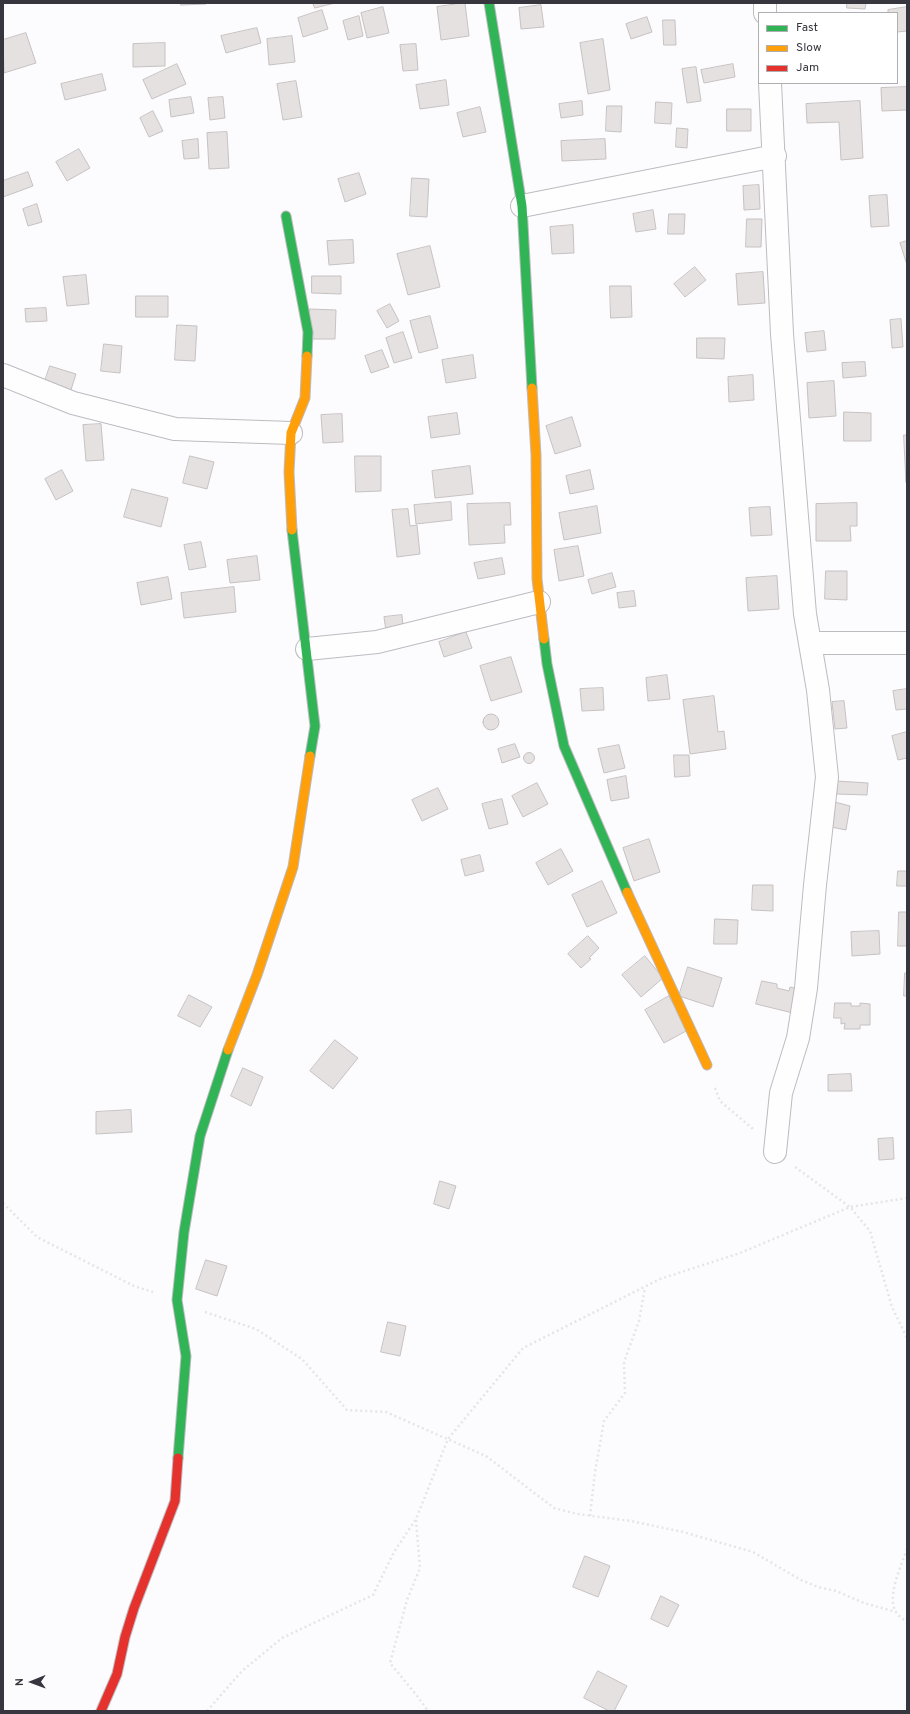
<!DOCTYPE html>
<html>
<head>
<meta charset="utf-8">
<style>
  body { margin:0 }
  #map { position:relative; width:910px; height:1714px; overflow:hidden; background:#fcfbfe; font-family:Overpass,sans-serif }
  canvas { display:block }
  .frame { position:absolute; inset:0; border:4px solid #37353d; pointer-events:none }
  .legend { position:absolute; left:758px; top:12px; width:140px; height:72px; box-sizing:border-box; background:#fff; border:1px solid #afaeb1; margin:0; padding:5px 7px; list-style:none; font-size:12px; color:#37353d }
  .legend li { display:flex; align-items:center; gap:8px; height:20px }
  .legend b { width:20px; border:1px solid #afaeb1 }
  .north { position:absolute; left:12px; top:1662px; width:40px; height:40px; -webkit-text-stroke:3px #fff; paint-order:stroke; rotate:269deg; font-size:11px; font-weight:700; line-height:16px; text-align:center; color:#37353d }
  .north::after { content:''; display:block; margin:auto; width:14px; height:18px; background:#37353d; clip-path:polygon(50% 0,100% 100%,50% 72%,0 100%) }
</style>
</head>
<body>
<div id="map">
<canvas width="910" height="1714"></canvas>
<div class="frame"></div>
<ul class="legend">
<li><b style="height:5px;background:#30b455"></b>Fast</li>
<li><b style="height:5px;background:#ff9f0a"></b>Slow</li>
<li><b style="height:5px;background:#e5322d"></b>Jam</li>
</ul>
<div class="north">N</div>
</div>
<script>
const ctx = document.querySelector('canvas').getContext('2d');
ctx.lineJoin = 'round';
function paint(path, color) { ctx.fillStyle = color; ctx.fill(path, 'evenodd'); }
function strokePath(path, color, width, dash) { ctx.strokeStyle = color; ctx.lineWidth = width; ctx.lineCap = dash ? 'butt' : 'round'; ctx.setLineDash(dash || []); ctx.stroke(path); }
const building = new Path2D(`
  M181,3h25v1l-25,1z
  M313,3h22l-20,5z
  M465,3l4,33 -28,4 -4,-33z
  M847,3h19l-1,6 -18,-1z
  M541,5l3,22 -23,2 -2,-21z
  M383,7l6,26 -22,5 -6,-25z
  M907,7v24l-10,1v-19h-9v-3z
  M322,10l6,19 -25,8 -5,-19z
  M359,16l4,20 -15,4 -5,-19z
  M647,17l5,15 -21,7 -5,-15z
  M663,20h12l1,25h-12z
  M257,28l4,15 -35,10 -5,-17z
  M26,33l10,30 -32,10 -1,-33z
  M292,36l3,26 -26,3 -2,-26z
  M603,39l7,51 -22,4 -8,-51z
  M165,43v23l-32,1v-23z
  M416,44l2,26 -15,1 -3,-26z
  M177,64l9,20 -34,15 -9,-19z
  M733,64l2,13 -31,6 -3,-13z
  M696,67l5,34 -14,2 -5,-34z
  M102,74l4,16 -41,10 -4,-16z
  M446,80l3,25 -29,4 -4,-24z
  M296,81l6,36 -19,3 -6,-36z
  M907,87v23l-25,1 -1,-23z
  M191,97l3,16 -23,4 -2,-17z
  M223,97l2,21 -15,2 -2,-22z
  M582,101l1,14 -22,3 -2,-14z
  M860,101l3,57 -22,2 -2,-38 -32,1 -1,-19z
  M656,102l16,1 -1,21 -16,-1z
  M607,106h15l-1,26 -15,-1z
  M480,107l6,25 -23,5 -6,-24z
  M727,109h24v22h-24z
  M153,111l10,20 -14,6 -9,-19z
  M677,128l11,1 -1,19 -11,-1z
  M227,132l2,36 -20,1 -2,-36z
  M198,139l1,19 -15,1 -2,-18z
  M605,139l1,20 -44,2 -1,-20z
  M79,149l11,19 -23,13 -11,-19z
  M28,172l5,14 -30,11v-16z
  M359,173l7,21 -21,8 -7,-23z
  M412,178l17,1 -2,38 -17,-1z
  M759,185l1,24 -16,1 -1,-24z
  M887,195l2,31 -18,1 -2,-31z
  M37,204l5,18 -14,4 -5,-17z
  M653,210l3,19 -20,3 -3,-18z
  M669,214h16l-1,20h-16z
  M747,219h15l-1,28h-15z
  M573,225l1,28 -22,1 -2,-27z
  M353,240l1,23 -25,2 -2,-24z
  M907,241v24l-7,-22z
  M430,246l10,41 -32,8 -11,-41z
  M695,267l11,13 -21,17 -11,-13z
  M763,272l2,31 -27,2 -2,-31z
  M86,275l3,29 -22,2 -4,-29z
  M312,276h29v18l-29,-1z
  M610,286h21l1,31 -21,1z
  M136,296h32v21h-32z
  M390,304l9,17 -12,7 -10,-17z
  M46,308l1,13 -21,1 -1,-13z
  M310,309l26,1 -1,29h-26z
  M430,316l8,32 -19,5 -9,-32z
  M901,319l2,28 -11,1 -2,-28z
  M177,325l20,1 -2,35 -20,-1z
  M824,331l2,19 -19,2 -2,-19z
  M403,332l9,26 -18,5 -8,-25z
  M697,338h28l-1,21 -27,-1z
  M104,344l18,2 -2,27 -19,-2z
  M382,350l7,17 -18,6 -6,-17z
  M473,355l3,23 -30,5 -4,-23z
  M865,362l1,14 -23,2 -1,-15z
  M50,366l26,8 -6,19 -26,-9z
  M753,375l1,25 -25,2 -1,-25z
  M834,381l2,35 -27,2 -2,-35z
  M844,412l27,1v28h-27z
  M457,413l3,21 -29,4 -3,-21z
  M342,414l1,28 -20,1 -2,-28z
  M572,417l9,29 -26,8 -9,-28z
  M101,424l3,36 -18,1 -3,-36z
  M904,435h3l-1,47z
  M190,456l24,6 -7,27 -24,-6z
  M355,456h26v35l-25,1z
  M470,466l3,28 -38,4 -3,-27z
  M62,470l11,21 -17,9 -11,-21z
  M590,470l4,19 -24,5 -4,-18z
  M132,489l36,9 -7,29 -37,-10z
  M451,502l1,18 -36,4 -2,-19z
  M510,503l1,22h-7l1,18 -36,2 -2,-41z
  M857,503v23h-7l1,15h-35v-37z
  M597,506l4,27 -37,7 -5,-27z
  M770,507l2,28 -21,1 -2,-28z
  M408,509l2,17 7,-1 3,29 -23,3 -5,-47z
  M201,542l5,25 -17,3 -5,-25z
  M578,546l6,30 -25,5 -5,-31z
  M257,556l3,24 -30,3 -3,-23z
  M502,558l3,16 -27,5 -4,-16z
  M826,571h21v29l-22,-1z
  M612,573l4,14 -24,7 -4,-14z
  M777,576l2,33 -31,2 -2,-33z
  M168,577l4,22 -31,6 -4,-22z
  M234,587l2,25 -52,6 -3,-25z
  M634,591l2,15 -17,2 -2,-15z
  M402,615l1,14 -17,2 -2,-14z
  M466,632l6,16 -28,9 -5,-15z
  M511,657l11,35 -31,9 -11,-35z
  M667,675l3,24 -22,2 -2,-23z
  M603,688l1,22 -22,1 -2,-22z
  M907,689v20l-11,1 -3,-19z
  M714,696l4,36 6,-1 2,18 -36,5 -7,-54z
  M844,701l3,27 -12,1 -3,-27z
  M483 722a8 8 0 1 1 16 0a8 8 0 1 1-16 0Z
  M907,732v26l-9,2 -6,-24z
  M515,744l5,13 -18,6 -4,-14z
  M619,745l6,23 -21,5 -6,-24z
  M523.5 758a5.5 5.5 0 1 1 11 0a5.5 5.5 0 1 1-11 0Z
  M674,755h15l1,21 -15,1z
  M626,776l3,22 -18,3 -4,-21z
  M837,781l31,2 -1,12 -30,-1z
  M537,783l11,21 -25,13 -11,-21z
  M438,788l10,21 -26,12 -10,-21z
  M502,799l6,25 -19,5 -7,-25z
  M831,801l19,5 -4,24 -20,-4z
  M649,839l11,33 -26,9 -11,-33z
  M561,849l12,22 -25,14 -12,-22z
  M480,855l4,16 -19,5 -4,-16z
  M898,871h9v15h-10z
  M602,881l15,32 -30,14 -15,-32z
  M753,885h20v26l-21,-1z
  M899,912h8v34h-9z
  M715,919l23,1 -1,24h-23z
  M879,931l1,23 -28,2 -1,-24z
  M588,936l11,12 -10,10 2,1 -10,9 -13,-14z
  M645,956l18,22 -22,19 -19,-22z
  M688,967l34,11 -9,29 -34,-11z
  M905,973h2v23h-3z
  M762,981l15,3v4l12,3 1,-4 12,3 -5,24 -41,-10z
  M189,995l23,12 -12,20 -22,-11z
  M669,996l19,34 -24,13 -19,-33z
  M835,1003h16v3h9v-3l10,1v21h-10v4h-16l1,-6 -4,1v-6h-7z
  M335,1040l23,18 -25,31 -23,-18z
  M243,1068l20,9 -12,29 -20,-10z
  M851,1074l1,17h-24v-16z
  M131,1110l1,22 -36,2v-22z
  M893,1138l1,21 -15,1 -1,-21z
  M440,1181l16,5 -7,23 -15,-5z
  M206,1260l21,6 -10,30 -21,-7z
  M388,1322l18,4 -6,30 -19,-4z
  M585,1556l25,10 -12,31 -25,-10z
  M661,1596l18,9 -11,22 -17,-8z
  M598,1671l29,15 -13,25h-5l-25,-13z`);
paint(building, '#e5e1e0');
strokePath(building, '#c7c2c2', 1);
const street = new Path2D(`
  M765,3v10
  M770,83l12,251 23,280 13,76 9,87 -12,108 -9,103 -8,50 -17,55 -6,59
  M522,206l253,-50
  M3,375l70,28 102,26 116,4
  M810,643h97
  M307,649l70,-7 162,-40`);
const fast = new Path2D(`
  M489,3l33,203 10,182
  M286,216l22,116 -1,24
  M292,530l23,196 -5,30
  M544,639l3,25 17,82 63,146
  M178,1458l8,-102 -9,-56 7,-68 16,-96 28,-86`);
const slow = new Path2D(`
  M532,388l4,67 1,124 7,60
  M292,530l-3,-58 2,-39 14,-35 2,-42
  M627,892l80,173
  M228,1050l29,-75 36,-108 17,-111`);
const jam = new Path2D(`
  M101,1711l16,-37 8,-37 9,-29 41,-107 3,-43`);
strokePath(street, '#bdbbc0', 24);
strokePath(fast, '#bdbbc0', 11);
strokePath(slow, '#bdbbc0', 11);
strokePath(jam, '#bdbbc0', 11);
strokePath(new Path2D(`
  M715,1088l5,13 33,28
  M795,1167l55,40 20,24 22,76 15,31
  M3,1203l34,34 97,49 19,6
  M205,1312l51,17 46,30 45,51 39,2 100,44 68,52 23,6 54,7 52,11 70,20 48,28 17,7 18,4 28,12 32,9
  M590,1516l5,-44 9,-51 21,-28 -1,-31 15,-41 6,-33
  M416,1520l4,48 -13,32 -17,63 28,34 10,14
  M907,1549c-5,15 -21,48 -11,63 2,4 8,7 11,11
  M207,1711l35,-40 40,-33 91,-43 21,-43 22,-33 32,-80 75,-91 137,-69 80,-26 110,-46 57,-9`), '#e5e5e5', 2.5, [2, 3]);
strokePath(street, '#fffeff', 22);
strokePath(fast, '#30b455', 9);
strokePath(slow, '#ff9f0a', 9);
strokePath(jam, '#e5322d', 9);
</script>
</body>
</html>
